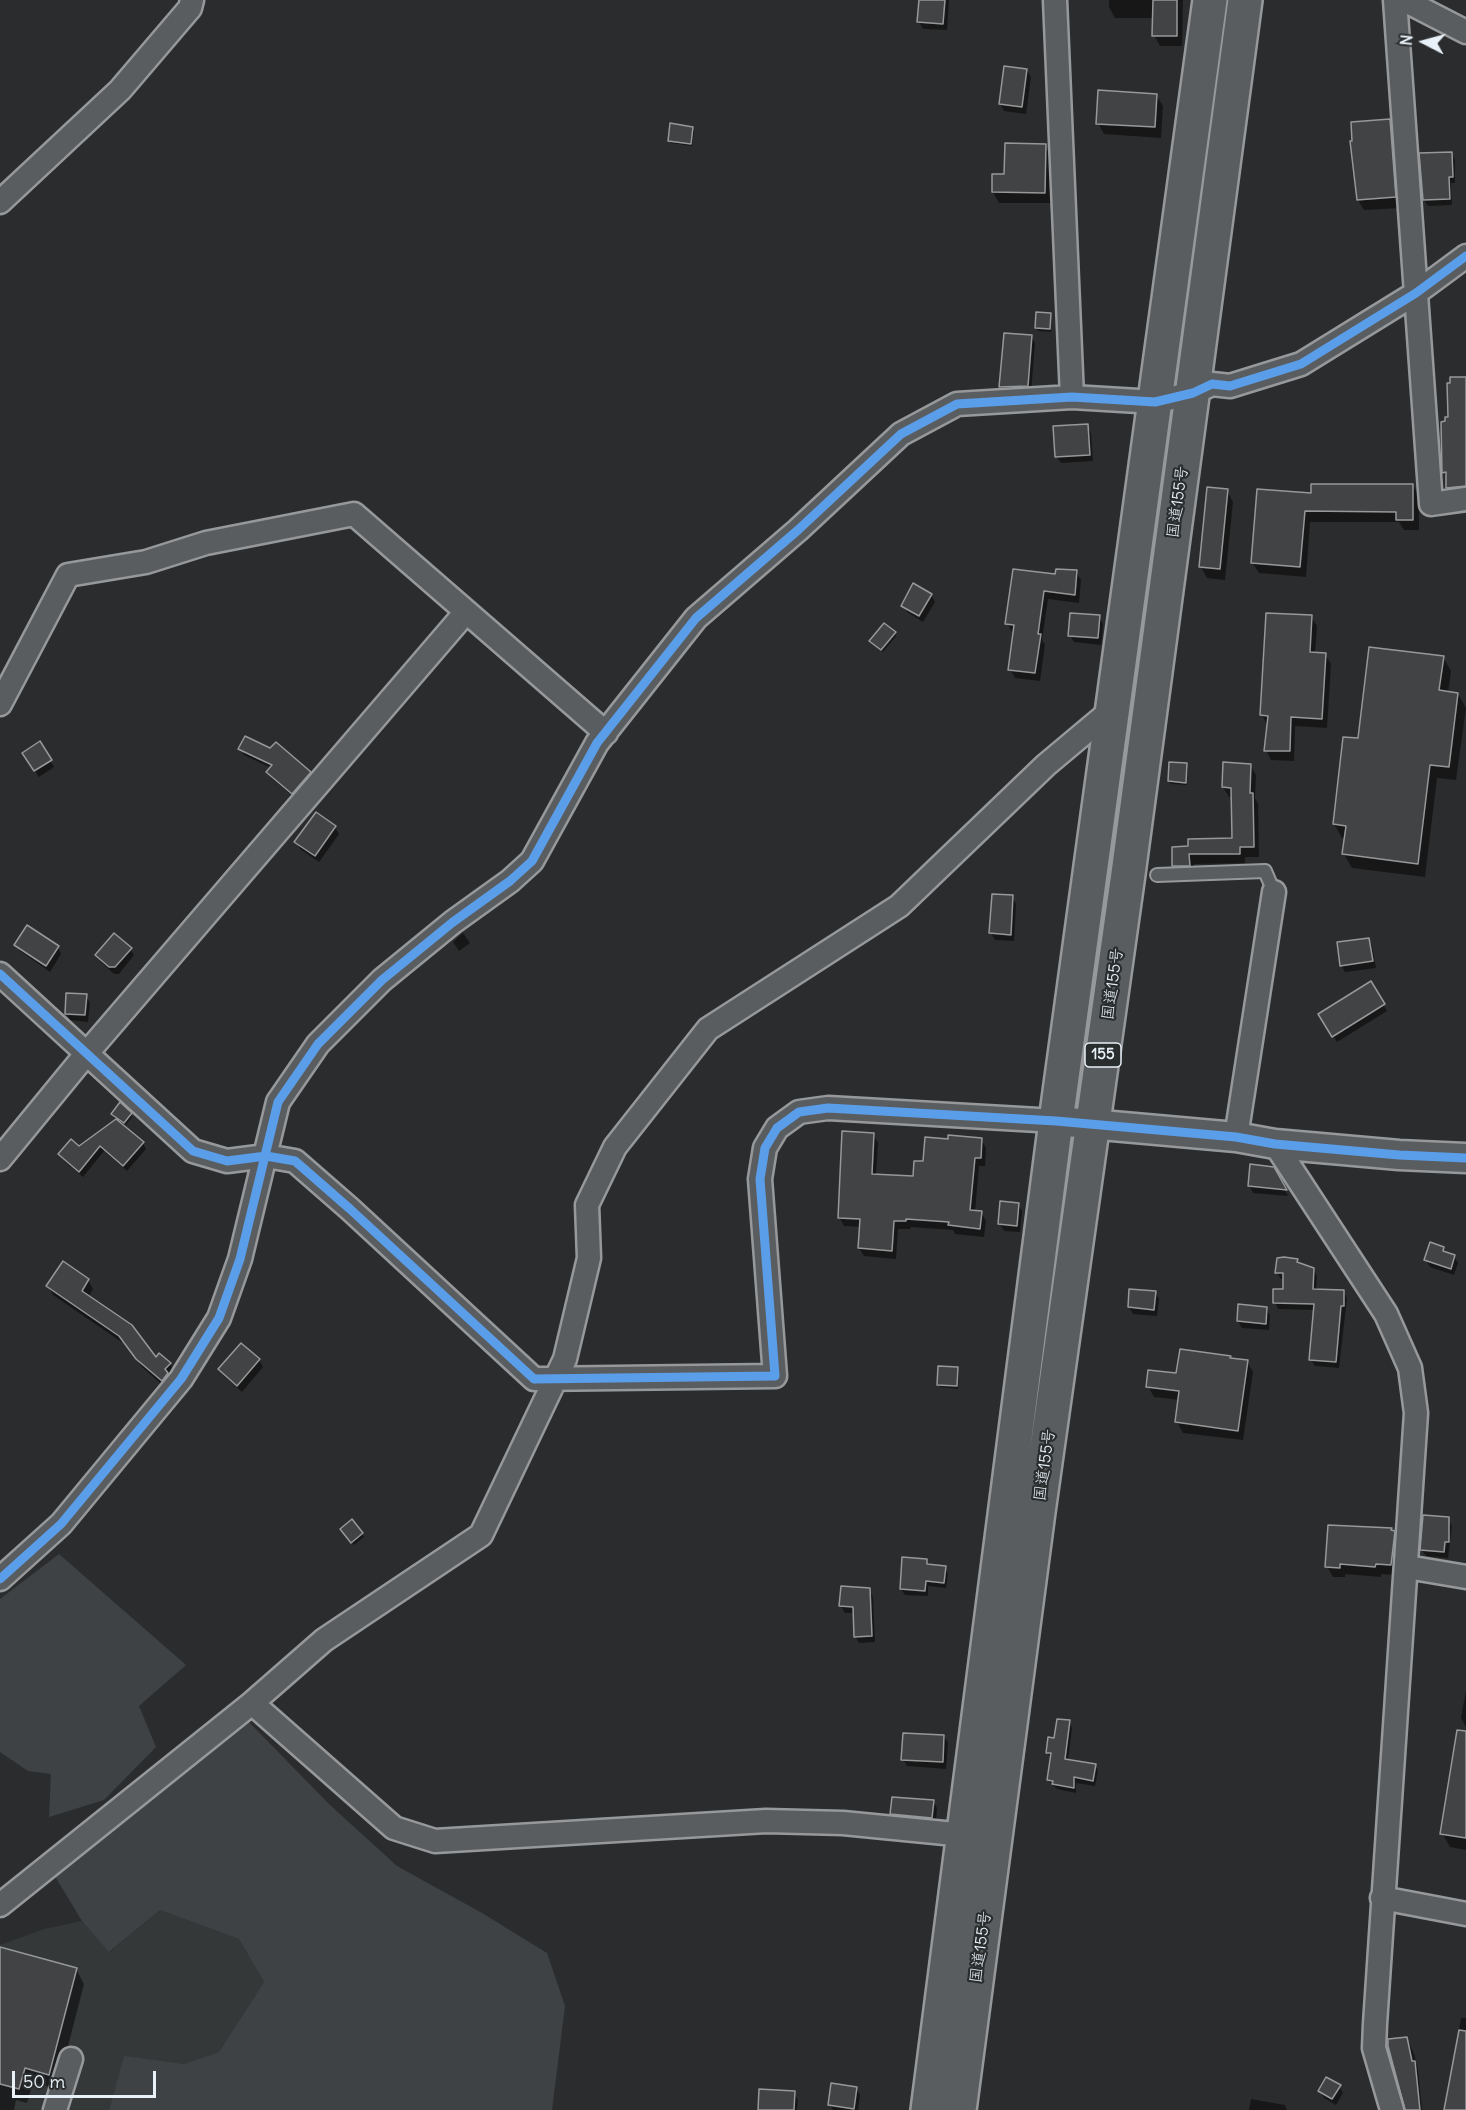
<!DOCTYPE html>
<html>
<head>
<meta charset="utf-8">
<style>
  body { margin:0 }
  #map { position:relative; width:1466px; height:2110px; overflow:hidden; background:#2b2c2d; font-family:Delius,sans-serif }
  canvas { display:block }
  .north { position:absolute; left:1394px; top:12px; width:60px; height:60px; -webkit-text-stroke:4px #2a2d2e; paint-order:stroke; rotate:276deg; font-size:16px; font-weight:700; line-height:24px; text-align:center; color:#e8f1f8 }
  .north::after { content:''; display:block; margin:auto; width:21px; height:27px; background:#e8f1f8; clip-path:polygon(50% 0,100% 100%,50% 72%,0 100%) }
  .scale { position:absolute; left:12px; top:2071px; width:144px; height:27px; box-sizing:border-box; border:3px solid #e8f1f8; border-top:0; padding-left:8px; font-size:18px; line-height:21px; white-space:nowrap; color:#e8f1f8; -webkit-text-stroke:4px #2a2d2e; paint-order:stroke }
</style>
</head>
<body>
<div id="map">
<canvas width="1466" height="2110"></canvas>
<div class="north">N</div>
<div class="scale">50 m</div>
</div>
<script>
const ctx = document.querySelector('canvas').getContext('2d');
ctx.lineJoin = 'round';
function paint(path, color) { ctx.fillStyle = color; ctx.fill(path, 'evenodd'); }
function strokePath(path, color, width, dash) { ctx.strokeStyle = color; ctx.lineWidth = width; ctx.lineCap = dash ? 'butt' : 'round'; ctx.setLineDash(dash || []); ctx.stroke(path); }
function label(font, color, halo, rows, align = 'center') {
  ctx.font = font + ' Delius,"Klee One",sans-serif'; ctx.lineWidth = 4.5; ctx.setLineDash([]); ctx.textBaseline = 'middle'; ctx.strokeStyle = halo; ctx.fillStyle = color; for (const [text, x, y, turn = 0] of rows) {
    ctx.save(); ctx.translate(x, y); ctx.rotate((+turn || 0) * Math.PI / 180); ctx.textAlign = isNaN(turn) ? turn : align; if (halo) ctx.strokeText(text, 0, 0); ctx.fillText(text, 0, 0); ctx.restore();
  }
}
paint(new Path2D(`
  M160,1910l79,29 25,43 -45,70 -35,12 -60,-7 -15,53h-109v-165l44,-16 38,-8 28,31z`), '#353839');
paint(new Path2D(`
  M59,1554l127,111 -47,41 17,41 -52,53 -55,17 2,-43 -23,-3 -28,-19v-153z
  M243,1716l87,89 67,61 85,47 65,40 18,53 -13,104h-443l15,-54 60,8 35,-12 45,-70 -25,-43 -79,-29 -51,42 -27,-31 -29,-48z`), '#3f4244');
paint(new Path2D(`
  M920,0h29l-2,30 -24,-1 -4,-7z
  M1109,0h74l-1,46h-22l-6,-11v-17h-39l-6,-11z
  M1027,70l4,7 -5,37 -22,-3 -4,-7z
  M1156,95l7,11 -2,32 -57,-4 -6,-11z
  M1389,120l6,11 6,77 -37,2 -6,-10z
  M692,128l2,3 -2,15 -21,-3 -2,-3z
  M1045,146l6,11 -1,46h-51l-6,-11 13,-16z
  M1451,153l4,7v23h-4l1,22 -24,1 -4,-6z
  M1050,315l1,17 -13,-1 -2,-3z
  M1005,334l26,2 4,7 -4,50 -26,1 -4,-7z
  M1466,379v116l-13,2 -5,-9 -1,-9 -3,-7 6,-54z
  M1087,426l4,7 2,28 -32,2 -4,-6z
  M1413,485l6,11v34h-15l-5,-8h-89l-4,55 -47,-4 -7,-11 61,-67z
  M1227,491l6,11 -8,78 -18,-2 -6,-11z
  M1076,572l5,8 -2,23 -31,-4 -6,41 3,4 -5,37 -25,-3 -5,-9 5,-37h-3l-5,-9 50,-47z
  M931,595l4,7 -12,20 -16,-10 -4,-6z
  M1099,617l4,7 -2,21 -27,-3 -4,-7z
  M1311,617l6,9 -2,28h10l6,10 -4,64 -32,-2 -1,35 -23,-1 -5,-10 1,-25 -5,-10z
  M895,633l1,3 -13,16 -12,-11z
  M1443,657l8,14 -3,22 10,1 8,14 -10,72 -19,-2 -12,99 -73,-9 -8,-14 2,-16h-4l-8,-14 25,-84z
  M39,743l15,24 -15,10 -15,-24z
  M240,749l69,24 4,6 -17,20 -25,-21 -3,-6 3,-4 -27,-13z
  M1186,765l2,3 -1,17 -16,-1 -2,-3z
  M1250,765l6,10 -1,23 3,6 1,53h-14v6l-51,1v11l-14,1 -6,-10 16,-18 43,-8v-43h-4l-6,-10z
  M335,827l4,7 -20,28 -19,-13 -4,-7z
  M1012,897l4,7 -2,37 -19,-1 -4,-7z
  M463,933l7,10 -11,8 -6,-9z
  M1368,939l4,7 4,22 -31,4 -4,-7z
  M16,945l42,2 3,7 -11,18 -30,-21z
  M130,949l4,6 -15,19h-5l-13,-12 -4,-7z
  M1370,983l17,28 -50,31 -17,-28z
  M86,996l4,7 -2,19 -18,-2 -4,-7z
  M113,1114h18l1,3 -6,8z
  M116,1121l27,22 3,6 -19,22 -23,-20 -21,26 -20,-17 -3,-6 19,-6z
  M873,1134l5,9 -2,33 38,1 11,-14 24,-23 32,-1 5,9 -1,18h-6l-4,46h6l5,9 -2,16 -29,-3 -2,-4 -42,-3 -1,2h-12l-2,30 -32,-3 -5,-8 2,-21 -17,-1 -5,-9z
  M1273,1168l15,28 -35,-3 -3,-7z
  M1018,1204l4,7 -2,21 -16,-1 -4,-7z
  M1443,1248l3,5 8,3 4,7 -4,12 -24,-8 -4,-7z
  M1297,1260l2,4 14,5 4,7 -1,15h27l4,7 -8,70 -24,-2 -4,-7 4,-49 -37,-1 -3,-7 9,-11 1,-12h-4l-4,-6z
  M88,1280l5,9 -5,8 68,62 14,5 5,8 -8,17 -25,-22 -16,-22 -73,-50 -5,-9z
  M1155,1292l4,7 -2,17 -24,-2 -4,-7z
  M1266,1308l4,7 -1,15 -27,-2 -4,-7z
  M1230,1357l1,3 16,2 6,10 -10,68 -60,-7 -6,-11 3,-22 -26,-3 -6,-11z
  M259,1360l4,7 -21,25 -18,-16 -4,-6z
  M957,1369l2,3 -1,17 -18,-2 -1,-3z
  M1448,1519l4,7 -4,32 -22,-2 -4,-6z
  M344,1532l18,2 2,3 -10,8z
  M1394,1532l6,10 -4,33 -15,-1v3l-36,-3v3h-12l-6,-11zM1393,1538h3l-2,23h-3z
  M927,1560l3,6 15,2 3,6 -2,14 -18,-2v10l-23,-1 -4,-6z
  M869,1590l4,7 2,45 -16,1 -4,-7 -1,-23h-9l-4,-7z
  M1466,1690v37l-5,-9z
  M1069,1722l3,6 -4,33 27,4 3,6 -3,15 -19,-3v10l-19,-4 -9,-9 3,-22 -4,-6z
  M944,1736l4,7 -2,26 -39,-3 -4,-7z
  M1466,1754v96l-16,-3 -8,-14z
  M933,1801l4,7 -1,17 -40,-4 -4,-7z
  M0,1958l76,11 8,15 -27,105 -24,-7 -6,21 -11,-3 -2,10h-14z
  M1461,2018h5v92h-20z
  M1407,2038l7,16 4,16 4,40h-16z
  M1339,2086l4,7 -7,12 -12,-7 -4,-7z
  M856,2088l4,7 -2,15h-25l-3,-5z
  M794,2093l4,7 -1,10h-38z
  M1251,2099l34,6 2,5h-38z`), '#0007');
const building = new Path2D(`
  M919,0h26l-2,24 -26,-2z
  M1153,0h24v36h-25z
  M1004,66l23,3 -5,38 -23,-3z
  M1098,90l59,4 -2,33 -59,-3z
  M1390,119l6,78 -39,3 -7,-59h2l-1,-19z
  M670,123l23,4 -2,17 -23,-3z
  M1005,143l41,1 -1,49 -53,-1v-18h12z
  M1452,152l1,25h-4l1,22 -27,1 -4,-47z
  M1036,312l15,1 -1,16 -15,-1z
  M1004,333l28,2 -4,51 -29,1z
  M1450,377h16v109l-20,2v-16l-4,1 -1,-51 4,-1v-4h3l-1,-34h3z
  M1088,424l2,31 -35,2 -2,-31z
  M1311,484h102v36h-17v-8l-91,-1 -5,56 -49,-4 6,-74 54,4z
  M1207,487l21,2 -8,80 -21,-2z
  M1013,569l42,5 1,-5 21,1 -2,25 -31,-4 -6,43h3l-6,39 -27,-3 6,-45 -9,-1z
  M913,583l19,11 -13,22 -18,-10z
  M1070,613l30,2 -2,23 -30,-2z
  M1266,613l46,2 -2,37 16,1 -4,66 -31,-2 -1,34h-26l4,-35 -8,-1z
  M884,623l12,9 -15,18 -12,-9z
  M1369,647l75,9 -5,34 19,3 -9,74 -19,-2 -12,99 -76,-10 4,-28 -13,-2 10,-87 15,1z
  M245,736l25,12 6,-6 35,30 -19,22 -26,-22 6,-7 -34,-16z
  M40,741l12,19 -18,11 -12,-18z
  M1169,762l18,1 -1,20 -18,-2z
  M1223,762l28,2 -1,29h3l1,54h-14v7h-51l1,12h-18v-19l16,-1v-7l44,-1 -1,-50 -9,-1z
  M316,812l20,14 -21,30 -21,-14z
  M992,894l21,1 -2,40 -22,-2z
  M27,925l32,21 -13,20 -32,-21z
  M114,933l18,15 -17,19h-6l-14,-12z
  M1369,938l4,23 -33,5 -3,-24z
  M1371,981l14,23 -53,33 -14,-23z
  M66,993l21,1 -2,21 -20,-1z
  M120,1102l12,11 -8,10 -13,-9z
  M116,1119l28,23 -21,24 -23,-20 -21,26 -21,-18 13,-15 8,7z
  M842,1131l32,2 -2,41 41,2 1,-15h9l2,-24 23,2v-4l34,3 -1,20h-6l-5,52 12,1 -2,18 -32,-4 1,-3 -43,-3v2h-12l-2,30 -34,-3 2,-29 -22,-1z
  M1250,1164l24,3 13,23 -39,-4z
  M1000,1201l19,2 -2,23 -19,-2z
  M1430,1242l14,5 -1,4 12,4 -4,14 -27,-9z
  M1284,1257l14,2 -1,3 17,6 -1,21 31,1v16h-3l-5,56 -27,-2 5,-56 -41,-1v-14h10v-16h-8l2,-15z
  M63,1261l26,18 -7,12 50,34 24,32 3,-4 12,10 -6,6 3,4 -6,8 -26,-22 -17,-23 -73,-50z
  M1129,1289l27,2 -2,19 -26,-3z
  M1238,1304l29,3 -1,17 -29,-3z
  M241,1343l19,16 -23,27 -19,-17z
  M1180,1349l51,7 -1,2 18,2 -10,71 -63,-9 4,-31 -33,-4 2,-17 28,3z
  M938,1366l20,1 -1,19 -20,-1z
  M1423,1515l26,2v25h-4l-1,10 -24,-2z
  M352,1519l11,14 -12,10 -11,-14z
  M1328,1525l64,3 -1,2 4,1 -4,34 -15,-1 -1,3 -35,-3v4l-15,-1z
  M902,1557l25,2v5l19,2 -2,17 -18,-2 -1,10 -25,-2z
  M841,1586l29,2 2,48 -18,1 -1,-30 -14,-1z
  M1057,1719l13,1 -5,39 31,5 -3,17 -19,-4v11l-22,-4 1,-3 -6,-1 4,-27h-5l2,-16 6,1z
  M1457,1730l9,1v107l-26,-4z
  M903,1733l41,2 -1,27 -42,-2z
  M892,1797l42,3 -2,18 -42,-4z
  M0,1947l77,21 -28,107 -24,-7 -6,21 -19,-5z
  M1459,2030l7,1v79h-22z
  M1407,2037l5,24h3l5,49h-15l-17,-64v-7z
  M1326,2077l15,8 -9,14 -14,-8z
  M831,2083l26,4 -3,22 -26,-4z
  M759,2089l36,2 -1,19h-36z`);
paint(building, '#424344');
strokePath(building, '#96989a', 1.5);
const service = new Path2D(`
  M1157,875l108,-4 9,21`);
const minor = new Path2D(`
  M1055,0l17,397
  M1395,0l36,504 35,-5
  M1404,0l62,32
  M0,202l120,-112 70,-82 2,-8
  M0,704l68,-129 78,-13 60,-19 148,-29 252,219
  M0,974l193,177 34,10 39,-5 29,5 55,48 184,170 241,-3 -15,-197 5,-31 12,-20 22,-16 29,-4 228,13
  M1236,1137l38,-245
  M1275,1144l111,170 24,54 6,45 -41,611 -1,24 18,62
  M0,1159l87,-106 379,-441
  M1407,1567l59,10
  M0,1579l61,-55 120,-145 38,-61 21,-59 38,-157 40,-58 64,-64 71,-58 57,-41 22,-20 65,-118 99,-125 102,-88 103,-96 56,-30 115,-7 83,5 38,-9 19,-9 18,2 71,-22 115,-71 50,-37
  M252,1703l142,125 41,13 331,-20 77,2 122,12
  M1382,1898l84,16
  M0,1905l252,-202 72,-63 157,-105 84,-176 24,-101 -2,-53 28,-58 93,-118 191,-123 147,-141 68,-57
  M55,2110l16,-51`);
const tertiary = new Path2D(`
  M1056,1121l180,16 39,7 124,11 67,3`);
const trunk = new Path2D(`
  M928,2110l128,-989 154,-1121
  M959,2110l79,-598 90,-638 117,-874`);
strokePath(service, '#96989a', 16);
strokePath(minor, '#96989a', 27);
strokePath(tertiary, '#96989a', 33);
strokePath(trunk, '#96989a', 38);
strokePath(service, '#5a5d60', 12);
strokePath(minor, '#5a5d60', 22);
strokePath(tertiary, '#5a5d60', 28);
strokePath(trunk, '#5a5d60', 33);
strokePath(new Path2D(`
  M0,974l193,177 34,10 39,-5 29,5 55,48 184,170 241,-3 -15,-197 5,-31 12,-20 22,-16 29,-4 228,13 180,16 39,7 124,11 67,3
  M0,1579l61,-55 120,-145 38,-61 21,-59 38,-157 40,-58 64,-64 71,-58 57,-41 22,-20 65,-118 99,-125 102,-88 103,-96 56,-30 115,-7 83,5 38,-9 19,-9 18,2 71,-22 115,-71 50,-37`), '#5a9eea', 9);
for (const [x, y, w] of [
  [1103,1055,36]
]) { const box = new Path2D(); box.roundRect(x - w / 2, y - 12, w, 24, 4.5); ctx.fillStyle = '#2a2d2e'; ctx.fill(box); strokePath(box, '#e8f1f8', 1.5); }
label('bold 15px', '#e8f1f8', null, [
  ["155",1103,1055]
]);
label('16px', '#e8f1f8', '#2a2d2e', [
  ["国道155号",1178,502,-82],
  ["国道155号",1113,984,-82],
  ["国道155号",1045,1465,-82],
  ["国道155号",981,1947,-82]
]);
</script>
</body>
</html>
